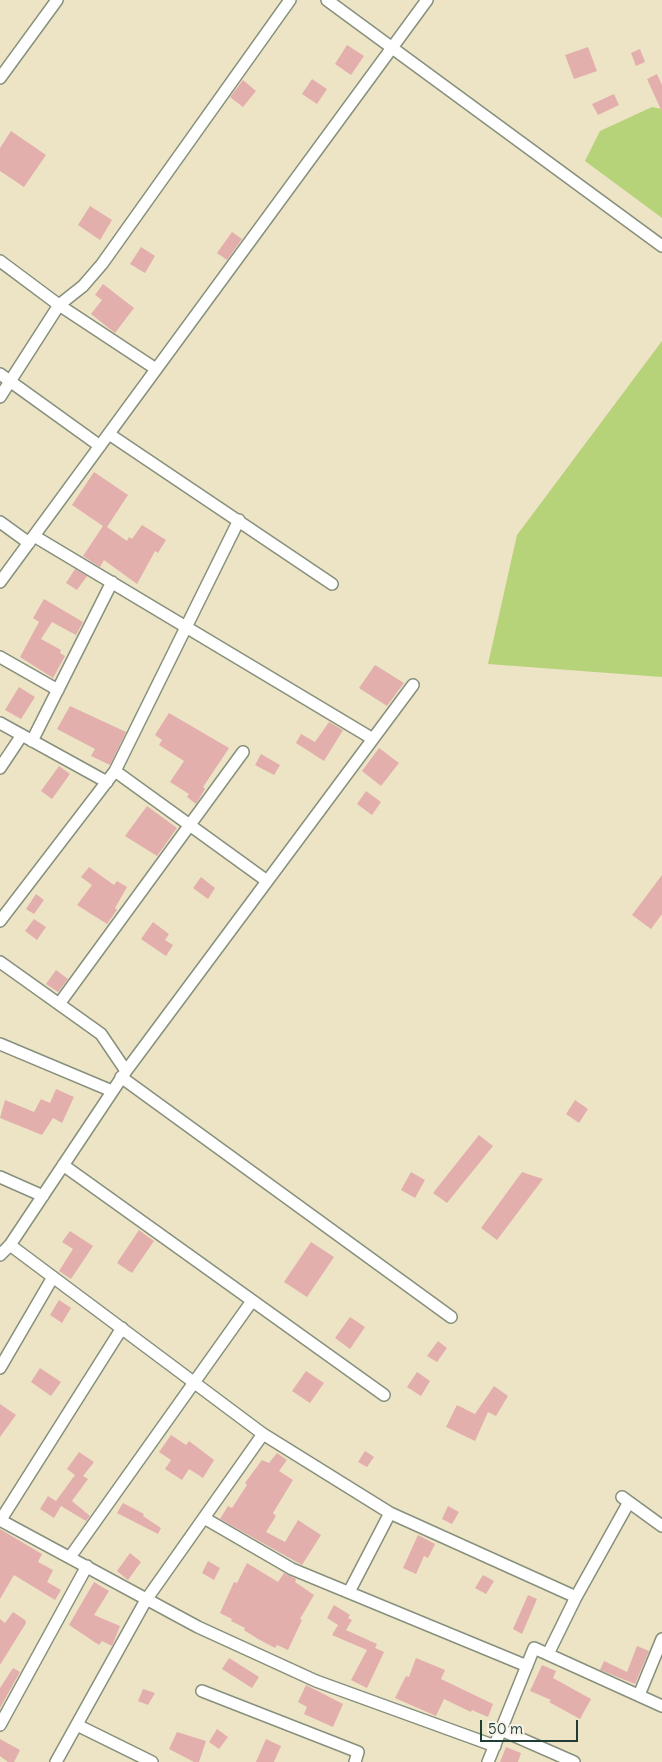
<!DOCTYPE html>
<html>
<head>
<meta charset="utf-8">
<style>
  body { margin:0 }
  #map { position:relative; width:662px; height:1762px; overflow:hidden; background:#ede3c5; font-family:Delius,sans-serif }
  canvas { display:block }
  .scale { position:absolute; left:480px; top:1720px; width:98px; height:22px; box-sizing:border-box; border:2px solid #1f3d34; border-top:0; padding-left:6px; font-size:15px; line-height:18px; white-space:nowrap; color:#1f3d34; -webkit-text-stroke:4px #f7f3e8; paint-order:stroke }
</style>
</head>
<body>
<div id="map">
<canvas width="662" height="1762"></canvas>
<div class="scale">50 m</div>
</div>
<script>
const ctx = document.querySelector('canvas').getContext('2d');
ctx.lineJoin = 'round';
function paint(path, color) { ctx.fillStyle = color; ctx.fill(path, 'evenodd'); }
function strokePath(path, color, width, dash) { ctx.strokeStyle = color; ctx.lineWidth = width; ctx.lineCap = dash ? 'butt' : 'round'; ctx.setLineDash(dash || []); ctx.stroke(path); }
paint(new Path2D(`
  M652,107l10,2v109l-77,-57 15,-30z
  M662,341v336l-174,-13 29,-129z`), '#b7d379');
paint(new Path2D(`
  M347,45l17,11 -13,19 -16,-11z
  M588,47l9,24 -23,8 -9,-24z
  M640,49l5,13 -9,4 -5,-13z
  M657,74l5,11v27l-15,-33z
  M312,79l15,10 -10,15 -15,-10z
  M243,80l13,11 -13,16 -13,-10z
  M614,94l5,11 -21,10 -6,-11z
  M11,131l35,24 -22,32 -24,-16v-23z
  M90,206l22,14 -12,20 -22,-15z
  M232,232l10,7 -15,21 -10,-7z
  M141,247l14,9 -10,17 -15,-9z
  M103,284l31,24 -19,25 -24,-19 11,-14 -7,-5z
  M94,472l34,23 -21,32 20,14 2,-4 3,2 10,-14 24,15 -8,13 -3,-2 -18,33 -33,-24 -4,7 -17,-11 20,-30 -31,-21z
  M75,569l12,7 -10,14 -11,-7z
  M44,599l39,23 -7,13 -24,-13 -11,17 20,11 -1,3 5,3 -12,22 -33,-21 19,-35 -6,-4z
  M375,665l29,18 -17,23 -28,-18z
  M19,687l16,10 -14,22 -16,-9z
  M70,706l56,26 -16,33 -19,-9 4,-7 -38,-20z
  M169,713l60,35 -26,39 2,2 -9,15 -9,-7 2,-3 -19,-12 14,-21 -25,-16 3,-5 -7,-5z
  M329,722l14,8 -19,31 -28,-18 5,-9 14,8z
  M379,748l20,15 -18,23 -19,-15z
  M261,754l19,11 -6,10 -19,-10z
  M59,766l11,8 -18,25 -11,-8z
  M366,791l15,11 -9,13 -15,-11z
  M147,806l30,22 -20,28 -32,-20z
  M89,867l25,18 3,-4 10,6 -12,21 2,2 -10,14 -30,-19 15,-20 -11,-8z
  M662,875v39l-11,15 -19,-14z
  M201,877l14,11 -7,11 -15,-11z
  M36,894l8,6 -10,14 -8,-5z
  M34,919l12,8 -9,13 -12,-9z
  M153,922l16,12 -4,6 8,5 -7,11 -25,-17z
  M56,970l12,9 -10,13 -12,-8z
  M56,1089l18,8 -12,26 -9,-5 -11,17 -42,-17 5,-18 29,12 7,-13 9,4z
  M575,1100l13,9 -9,14 -13,-9z
  M479,1135l14,11 -46,57 -14,-10z
  M411,1172l14,8 -10,18 -14,-8z
  M522,1172l21,7 -46,61 -16,-12z
  M139,1230l15,11 -22,32 -15,-10z
  M70,1231l23,15 -22,33 -12,-8 14,-22 -11,-7z
  M311,1242l23,15 -27,40 -23,-15z
  M59,1300l12,8 -9,15 -12,-8z
  M350,1317l15,10 -15,22 -15,-11z
  M438,1341l9,7 -10,14 -10,-6z
  M40,1368l21,14 -10,14 -20,-14z
  M306,1371l18,12 -14,20 -18,-12z
  M417,1372l13,9 -9,15 -14,-9z
  M494,1386l14,10 -12,20 -8,-4 -13,29 -29,-14 11,-22 18,9z
  M0,1404l16,11 -16,22z
  M171,1435l15,10 3,-4 25,19 -11,18 -14,-9 -7,11 -17,-11 6,-9 -12,-8z
  M365,1451l9,6 -7,10 -9,-5z
  M79,1452l15,10 -11,14 5,3 -16,22 18,15 -4,5 -25,-15 -7,12 -14,-9 8,-13 8,5 19,-26 -8,-6z
  M277,1453l10,7 -8,11 14,9 -20,33 3,3 -10,16 19,10 13,-22 23,15 -19,30 -82,-46 8,-13 4,2 15,-23 -2,-2 17,-23 7,3z
  M123,1503l21,11 -1,2 18,12 -3,6 -41,-21z
  M448,1506l11,6 -7,12 -10,-5z
  M0,1529l42,25 -4,8 15,8 -6,12 14,8 -6,10 -41,-25 -14,24z
  M418,1535l17,9 -7,14 -4,-2 -8,18 -13,-6z
  M130,1553l11,9 -13,18 -11,-9z
  M208,1561l12,7 -6,12 -12,-7z
  M247,1563l31,19 6,-9 12,6 -1,3 19,13 -14,24 2,1 -14,30 -11,-5 -2,3 -17,-9 -14,-9 1,-2 -14,-7 1,-2 -12,-6 14,-31 3,1z
  M483,1575l11,6 -8,13 -11,-6z
  M94,1582l15,9 -15,24 26,11 -8,20 -10,-5 -3,4 -30,-20z
  M528,1595l9,4 -15,35 -9,-5z
  M334,1605l16,10 -2,3 4,2 -6,10 31,14 -2,4 9,4 -17,36 -16,-8 16,-30 -35,-15 6,-10 -11,-7z
  M13,1612l12,8 1,3 -26,42v-46l5,4z
  M637,1646l12,5 -14,33 -35,-14 4,-9 23,11z
  M229,1658l30,19 -7,11 -30,-19z
  M416,1658l29,12 -4,9 52,25 -5,13 -16,-7 -1,2 -27,-13 -8,17 -41,-18 11,-22 3,1z
  M542,1665l14,6 -3,7 38,21 -11,20 -31,-17 2,-2 -21,-9z
  M13,1668l7,4 -20,36v-20z
  M306,1685l37,19 -10,23 -29,-13 3,-7 -9,-5z
  M143,1689l12,4 -7,12 -10,-4z
  M217,1729l11,8 -9,12 -10,-7z
  M177,1732l29,9 -7,21h-5l-25,-13z
  M0,1739l20,11 -6,12h-6l-8,-6z
  M266,1739l15,7 -7,16h-18z
  M506,1747l15,6 -3,9h-18z`), '#e3afad');
const street = new Path2D(`
  M327,0l335,246
  M0,78l57,-78
  M0,261l59,44 97,64
  M0,374l100,72
  M0,397l59,-92 24,-19 19,-22 188,-264
  M109,434l223,150
  M0,522l29,21
  M34,536l339,203
  M0,582l427,-582
  M0,657l58,33
  M0,723l107,59
  M32,741l80,-159
  M0,768l22,-33
  M115,771l152,110
  M0,921l115,-150 124,-251
  M0,962l101,72 25,37
  M59,1004l184,-252
  M0,1044l112,47
  M121,1077l330,240
  M63,1165l321,230
  M0,1177l43,19
  M10,1245l253,189 -117,166 -90,162
  M0,1255l10,-10 116,-174 287,-386
  M0,1368l53,-91
  M263,1434l127,79 186,84
  M622,1497l40,29
  M204,1518l88,51 235,97
  M0,1520l198,107 118,54 179,65
  M0,1521l122,-193
  M70,1557l182,-256
  M349,1592l41,-79
  M548,1654l28,-57 53,-95
  M202,1691l156,61 -3,10
  M639,1695l23,-56
  M0,1725l87,-159
  M77,1725l75,37
  M501,1730l73,32
  M488,1762l46,-114 128,58`);
strokePath(street, '#86907c', 14);
strokePath(street, '#fff', 11);
</script>
</body>
</html>
